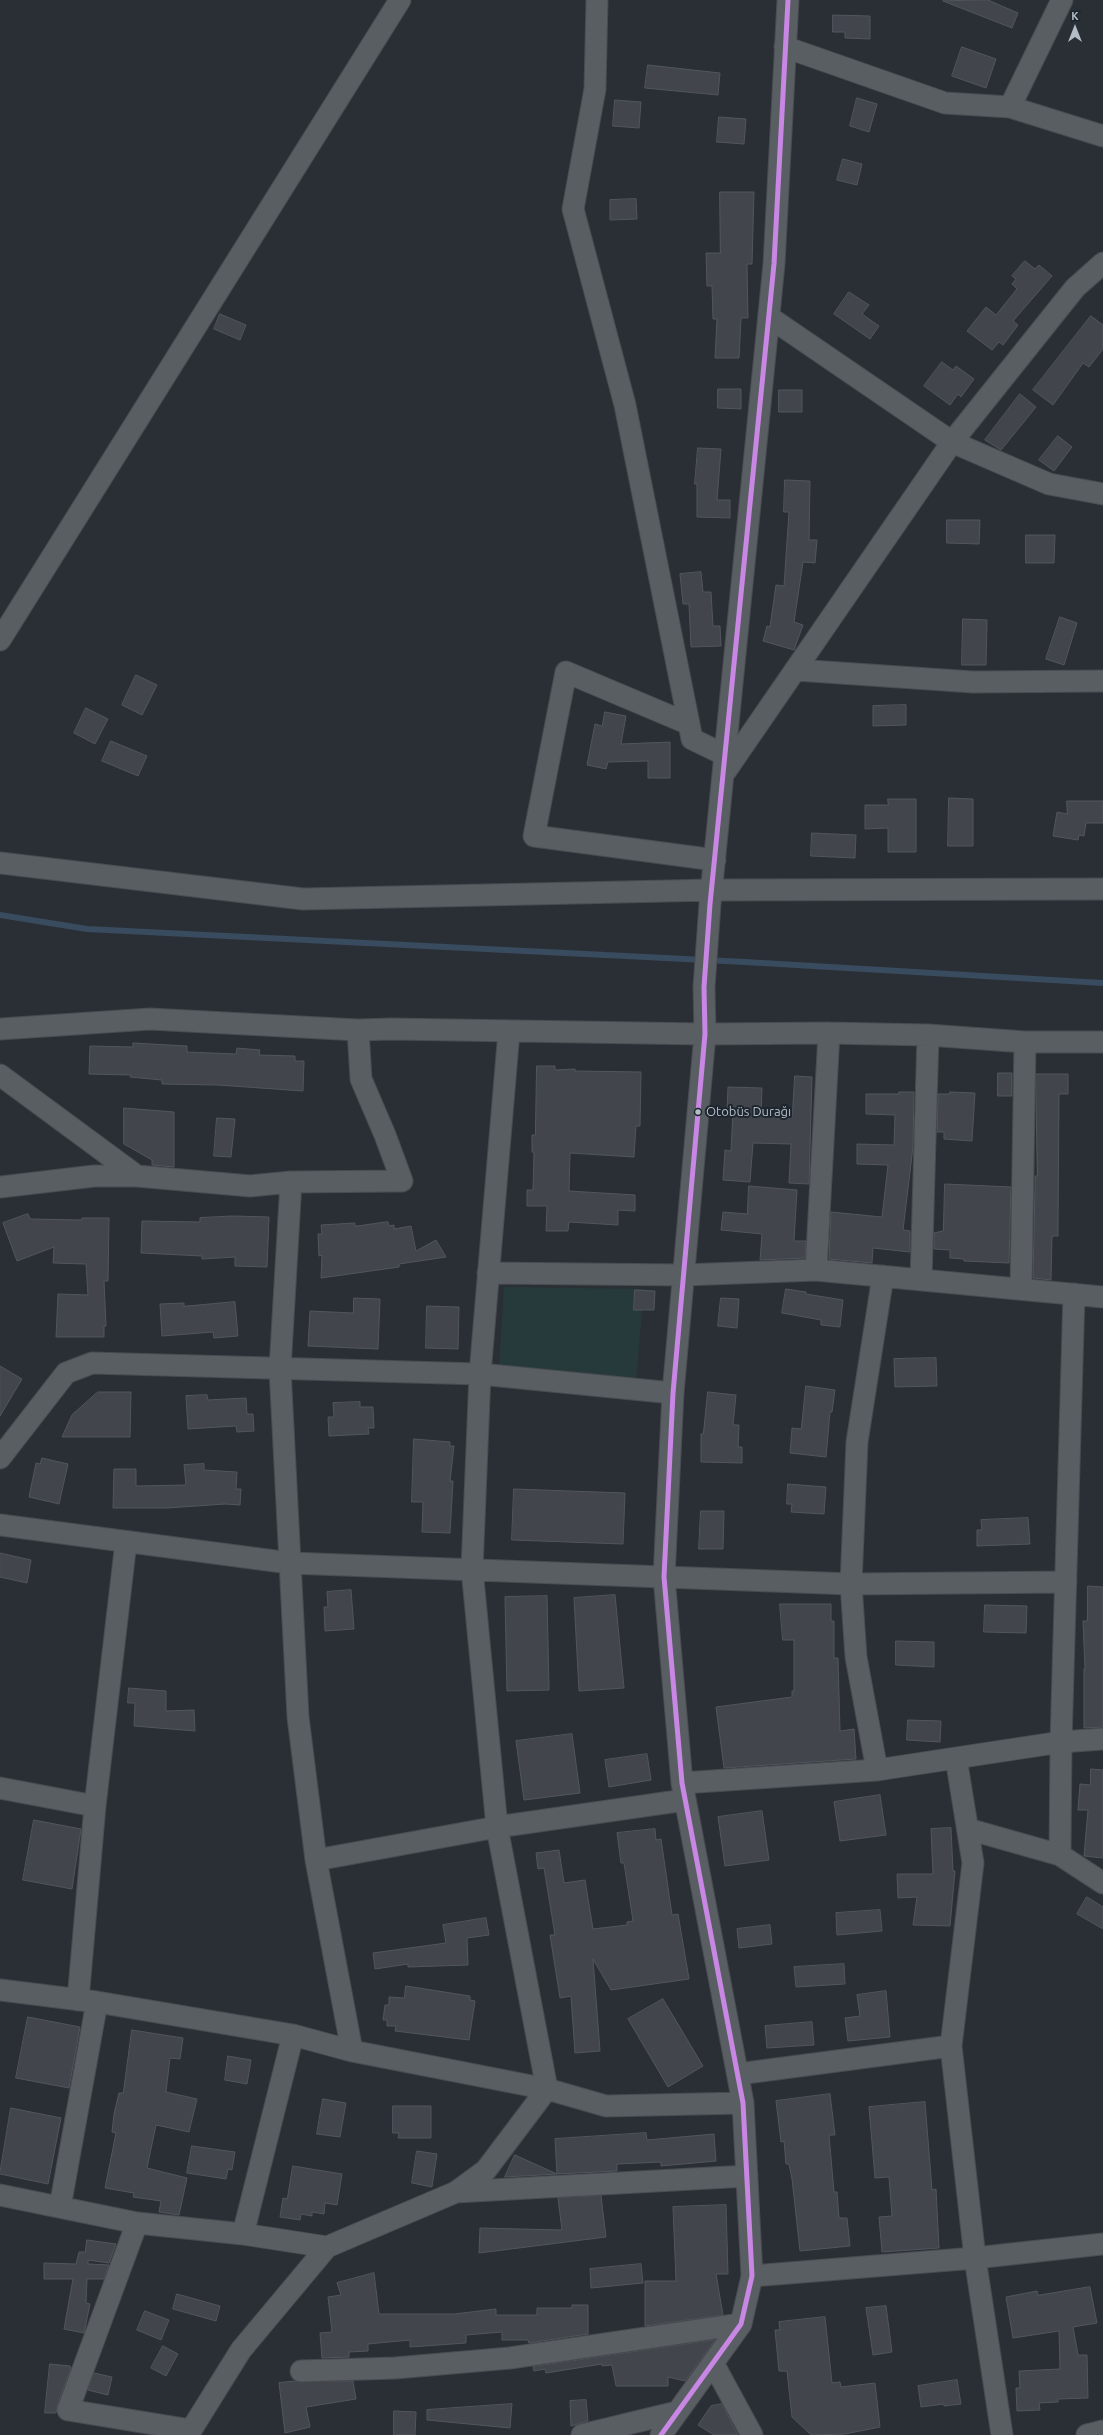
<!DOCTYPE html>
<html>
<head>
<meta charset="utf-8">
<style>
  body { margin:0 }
  #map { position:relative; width:1103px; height:2435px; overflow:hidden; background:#2a2f35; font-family:Ubuntu,sans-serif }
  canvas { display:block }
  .north { position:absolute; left:1055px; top:8px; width:40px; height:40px; -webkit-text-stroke:3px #1d262f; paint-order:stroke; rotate:0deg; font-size:11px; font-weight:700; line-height:16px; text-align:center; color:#b4bcc6 }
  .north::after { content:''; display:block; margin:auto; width:14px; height:18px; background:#b4bcc6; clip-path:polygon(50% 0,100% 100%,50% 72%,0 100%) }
</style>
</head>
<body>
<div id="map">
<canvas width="1103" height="2435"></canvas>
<div class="north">K</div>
</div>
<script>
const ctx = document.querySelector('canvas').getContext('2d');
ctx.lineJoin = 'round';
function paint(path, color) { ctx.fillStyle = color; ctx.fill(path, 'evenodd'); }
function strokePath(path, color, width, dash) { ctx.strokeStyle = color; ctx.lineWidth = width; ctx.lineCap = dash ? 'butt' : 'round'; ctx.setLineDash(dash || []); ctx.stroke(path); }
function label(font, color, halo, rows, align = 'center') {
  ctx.font = font + ' Ubuntu,sans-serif'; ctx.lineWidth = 4; ctx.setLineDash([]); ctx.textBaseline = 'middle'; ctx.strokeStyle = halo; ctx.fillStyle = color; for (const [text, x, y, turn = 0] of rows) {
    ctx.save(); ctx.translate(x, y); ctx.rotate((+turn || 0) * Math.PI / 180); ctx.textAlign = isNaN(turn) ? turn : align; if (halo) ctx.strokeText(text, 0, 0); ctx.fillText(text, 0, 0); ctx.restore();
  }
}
paint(new Path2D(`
  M504,1287l140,2 -8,90 -137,-12z`), '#273a3b');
strokePath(new Path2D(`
  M0,915l87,14 658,33 358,21`), '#394b5e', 6);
const building = new Path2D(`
  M988,0l30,13 -6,15 -69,-27z
  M833,15l37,1v23l-25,-1v-6h-12z
  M962,47l34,12 -10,29 -34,-12z
  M648,65l72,8 -2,22 -73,-7z
  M857,98l20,6 -8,28 -19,-6z
  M615,100l26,2 -2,26 -26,-2z
  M719,117l27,2 -2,25 -27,-2z
  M843,159l19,5 -5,21 -20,-5z
  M720,192h34l-2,72h-5l1,54h-7l-2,40h-24l2,-39h-4l-1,-33h-5l-1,-33h14z
  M636,199l1,20 -27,1v-20z
  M1025,261l10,8 4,-4 13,11 -39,45 5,4 -15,20 -4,-3 -7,8 -25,-19 19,-24 10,8 21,-26 -5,-5 4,-5 -4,-3z
  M849,292l20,13 -7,9 17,12 -9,13 -36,-25z
  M220,314l26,11 -6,15 -26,-11z
  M1091,316l12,9v24l-14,18 -6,-4 -30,42 -20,-15z
  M942,362l11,8 3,-4 18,13 -13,18 -3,-3 -8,11 -26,-19z
  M718,389h23v20l-23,-1z
  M779,390h23v22h-23z
  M1020,394l16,13 -35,43 -16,-10z
  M1058,436l14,11 -18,24 -15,-11z
  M698,448l23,1 -4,51h13v18l-33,-1v-33h-2z
  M785,480l25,1 -1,59h8l-2,23 -12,-1 -9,60 9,3 -9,25 -31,-9 4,-15 3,1 6,-42 8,1 5,-74h-5z
  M947,520h33l-1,24 -32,-1z
  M1026,535h29l-1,28h-28z
  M701,572l2,20h8l2,34h7l1,20 -30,1 -2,-43h-6l-3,-30z
  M1060,617l17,6 -13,42 -18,-6z
  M963,619l24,1 -1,45h-24z
  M136,675l21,10 -15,30 -20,-10z
  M906,705v20l-33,1v-20z
  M86,708l22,11 -13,25 -21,-11z
  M605,712l21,4 -5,28 49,-2v36h-22v-17l-40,1 -2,7 -19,-4 8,-41 7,2z
  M111,741l36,15 -9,20 -36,-15z
  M949,798l24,1v47h-25z
  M888,799h28v53h-28v-24l-23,1v-24h23z
  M1067,801h36v22h-17l-2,13 -5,-1 -1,5 -25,-4 4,-24 10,2z
  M812,833l44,2 -1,23 -44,-2z
  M133,1043l54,3v6l49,2 1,-6 23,2 -1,5 36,1v5h9l-1,30 -85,-6 -56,-1v-4l-32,-3 1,-2 -42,-1 1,-28 43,1z
  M537,1066h18v4l20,-1v2l66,1 -1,54h-4l-2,31 -64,-4 -1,38 66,4v16l-17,-1v15l-49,-3 -1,9h-22l1,-25h-20v-16h6l1,-38h-2v-17h3z
  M998,1073h14v23h-14z
  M1036,1074h32v20h-9l-1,131v11h-6l-1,44 -18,-2 2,-91v-11h2z
  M795,1076l17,1 -3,107 -20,-1 2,-39 -38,-1 -3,39 -27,-2 2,-30 6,1 2,-40h-6l1,-24 34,1 -1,27 31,1z
  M899,1092h15l-1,55 -10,83 7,1v21l-37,-4 -1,15 -43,-4 2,-47 51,5 6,-52 -31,-1v-20l37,1 1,-30 -29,-1v-20h33z
  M950,1092l25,1 -3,48 -28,-2v-7h-7l1,-38h12z
  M124,1108l50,4v55l-22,-2v-5l-28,-16z
  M217,1118l18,1 -4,38 -17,-1z
  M945,1184l66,3 -2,76 -45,-2v-2l-14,-1v-8l-16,-1v-16l9,-2z
  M749,1186l48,4 -3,51h12l-1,17 -45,2 2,-26 -41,-4 2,-18 24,2z
  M28,1214l2,5 52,1v-2h27l-1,63h-4l2,45h-2v11h-48l2,-43 30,1 -2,-31 -33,-1 1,-16 -37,14 -14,-38z
  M233,1216l36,1 -2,50 -32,-1v-9l-33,2v-3l-61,-3 1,-32 58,1v-4z
  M388,1222l1,4 5,-1v4l17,-3 5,25 20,-11 10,17 -47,7v3l-78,11 1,-23 -3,1 -1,-22h4l-1,-9 34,-2v3z
  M786,1289l20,3v2l37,6 -3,27 -19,-2v-5l-39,-7z
  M635,1290l20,1 -1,19h-20z
  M354,1298l26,1 -2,50 -70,-3 2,-35 43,2z
  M721,1298l18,1 -2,29 -19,-2z
  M235,1302l3,34 -24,2 -1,-6 -51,4 -2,-32 24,-1v3z
  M427,1306l32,1 -1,42 -32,-1z
  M936,1358l1,28 -42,1 -1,-28z
  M0,1366l22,13 -22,37z
  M806,1386l29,4 -3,22h-2l-4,45 -36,-4 2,-25 9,1z
  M98,1392h33l-1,45h-68l10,-22z
  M708,1392l28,3 -3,30h6l-1,22h4v16l-41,-1v-28h2z
  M207,1395l1,5 38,-2 1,16h6l1,17 -17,1 -1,-6 -48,3 -2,-33z
  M360,1402v5h13l1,21h-6l1,6 -40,2 -1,-19h6l-1,-14z
  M414,1439l36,3v4h4l-4,35h3l-3,52 -28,-1 1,-30h-11z
  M42,1458l26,6 -9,40 -30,-7 7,-34 4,1z
  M204,1464v6l33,2 -1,17h5l-1,16 -15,-1 -58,4h-54l1,-39h22v17l50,-1 -2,-20z
  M788,1484l38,3 -2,27 -33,-2 1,-8h-5z
  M514,1489l111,4 -2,51 -111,-4z
  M701,1511h23l-1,38h-24z
  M1028,1518l2,26 -53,2v-16h5l-1,-10z
  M0,1553l31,7 -4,23 -27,-6z
  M1088,1586l15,1v140l-19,1v-59h1l-2,-48h4z
  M351,1590l3,39 -29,2 -1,-24h4l-1,-15z
  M615,1595l9,93 -45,3 -5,-93z
  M547,1596l2,94 -42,1 -2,-94z
  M780,1604h51v17h3v37h4l2,73 14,-2 2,30 -132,9 -8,-61 76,-10v-6h2v-51h-11z
  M985,1605l42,1 -1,27 -42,-1z
  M896,1641l38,1v25l-38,-2z
  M129,1688l37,3v20l28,-1 1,21 -61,-5 1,-23h-7z
  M908,1720l33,1 -1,21 -33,-2z
  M572,1734l8,59 -56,7 -8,-59z
  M647,1754l4,26 -42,7 -4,-27z
  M1091,1769l12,1v88l-19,-2 4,-46h-10l2,-26 10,1z
  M880,1795l6,40 -46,6 -6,-39z
  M762,1811l7,49 -44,6 -7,-49z
  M34,1820l47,9 -9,60 -49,-9z
  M951,1828l2,43h2l-5,55 -37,-1 4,-28 -19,1 -1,-24h36l-2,-45z
  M655,1829l1,11 5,-1 11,76 6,-1 11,65 -78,11 -18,-31 7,92 -25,2 -4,-57 -11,2 -10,-63h5l-11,-67 -6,1 -2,-16 23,-3 5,33 21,-3 8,49 34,-4v-3l6,-1 -9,-58h-3l-4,-30z
  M1087,1897l16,10v22l-26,-15z
  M880,1910l2,21 -45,4 -1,-22z
  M486,1918l3,17 -22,3 1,27 -60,2v-3l-33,5 -2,-16 73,-10 -3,-18z
  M770,1925l2,19 -33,4 -2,-19z
  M844,1964l1,20 -49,3 -2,-20z
  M406,1986l64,10v4l5,1 -6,39 -74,-9 1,-5h-9v-6h-4l2,-15h4v-8l15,1z
  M886,1991l4,46 -42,4 -3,-23 15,-2 -3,-21z
  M663,1999l40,67 -35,21 -40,-68z
  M28,2017l52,10 -11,61 -53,-10z
  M812,2022l2,23 -47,3 -2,-22z
  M132,2030l51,8 -3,21 -10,-1 -4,34 31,7 -8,33 -33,-7 -9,43 40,10 -8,37 -20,-3 2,-11 -28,-4 1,-4 -29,-5 11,-55 -4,-1 2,-18 5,-21h4z
  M228,2056l23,4 -4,24 -22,-4z
  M830,2094l5,41h-6l5,57h3l2,26h8l3,28 -50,5 -8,-72 -3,-15h-3l-2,-23 -3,1 -5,-41z
  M323,2099l23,4 -6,34 -23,-3z
  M925,2102l7,88 4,-1 3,59 -57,4 -3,-35 13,-1 -3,-39 -14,1 -6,-71z
  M393,2106h38v32h-33l1,-5h-6z
  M11,2108l50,10 -13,66 -48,-10z
  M646,2133l1,7 67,-6 2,27 -55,5v-4l-44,2v7l-60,3 -2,-35z
  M192,2146l43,6 -3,18 -4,-1 -2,10 -39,-6z
  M417,2151l20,3 -5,33 -20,-4z
  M515,2155l42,19 -52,3z
  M293,2166l49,8 -5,31 -12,-2 -1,11 -12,-2v4l-11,-2 -1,6 -20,-3 3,-19 4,1z
  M601,2196l5,41 -127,16 1,-25 82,2 -4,-32z
  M726,2205l2,69h-12l7,41 -78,11v-45h31l-3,-74z
  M87,2240l29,4 -7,19 -21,-3v4l21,1 -5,14h-17l-1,24 4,1 -6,29 -20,-4 9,-50h-29v-16l32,1 3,-12h6z
  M641,2264l2,19 -52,5 -1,-19z
  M374,2273l5,41h75l42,-5v6h41v-7h35v-3h16v29l-59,9 -1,-3h-26v-8l-36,3v8l-56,4v-7l-42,4v7l-19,1v5l-27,1 -2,-25 12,-1 -4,-35 13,-2 -4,-12z
  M1090,2287l7,36 -24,4 5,28h9l1,43 -30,1v3l-19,1 1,7 -23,1 -1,-23h4l-1,-17 41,-2 -1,-38 -46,7 -7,-41 31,-6 1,4z
  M177,2294l43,12 -4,15 -43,-12z
  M886,2306l6,46 -19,3 -7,-47z
  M145,2311l24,9 -8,20 -24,-10z
  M825,2317l7,66 8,-1 1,5 34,-4 5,44 -35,7 -34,1 -19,-18 -5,-46h-8l-4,-41h5l-1,-8z
  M715,2340l-30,41 -17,-4v9h-52l-4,-21 -10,1v-2l-56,9 -1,-4 -11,2 -1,-4z
  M163,2346l15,8 -12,22 -15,-8z
  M50,2364l20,2 1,2 -14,38 -1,7h-11z
  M94,2373l18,4 -4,18 -20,-5z
  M957,2380l4,24 -17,2v-2l-23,3 -3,-21z
  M295,2381h58l3,18 -50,8 4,20 -25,6 -6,-50z
  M586,2400l2,21 -17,5 -1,-25z
  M512,2404l-2,24 -83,-8v-10z
  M722,2404l16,31h-24l-16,-10 13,-19z
  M394,2411l22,1 -1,23h-21z`);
paint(building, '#42464c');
strokePath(building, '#51565d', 1);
const minor = new Path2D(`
  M597,0l-2,89 -22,120 52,196 67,334 33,16
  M785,47l160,56 65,4 52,-107
  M1010,107l93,29
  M769,317l183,125 97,42 54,10
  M0,640l400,-640
  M796,670l177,12 130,-1
  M689,724l-123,-52 -32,164 181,24
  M725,772l227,-330 123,-154 28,-25
  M0,863l303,36 409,-9 391,-1
  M0,1029l150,-10 208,11 33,-1 314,5 124,-1 99,2 97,7h78
  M0,1075l137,101
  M291,1182l-11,187 18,348 18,143 36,191
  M0,1187l94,-11h43l113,10 41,-4 111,-1 -17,-46 -24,-56 -3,-49
  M816,1270l13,-237
  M488,1273l196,2 132,-5 287,27
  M921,1280l7,-245
  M1021,1289l4,-247
  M0,1458l66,-85 26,-10 388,11 193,19
  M0,1525l290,38 561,21 215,-2
  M956,1758l17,105 -22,183 24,212 27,177
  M877,1770l-21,-113 -5,-73 6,-142 26,-166
  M682,1783l195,-13 184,-28 42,-3
  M0,1788l95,18
  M968,1829l92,26 43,28
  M1060,1855l1,-113 13,-448
  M316,1860l181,-33 188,-27
  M0,1990l97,12 196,33 59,16 195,38 59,17 137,-3
  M78,2000l17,-194 31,-264
  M738,2074l213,-28
  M456,2192l291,-16
  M0,2195l137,28 106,11 84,13
  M60,2207l37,-205
  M137,2223l-69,187 123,20
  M243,2234l50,-199
  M752,2276l223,-18 128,-14
  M713,2363l39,72
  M301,2371l94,-3 115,-10 231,-34
  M188,2435l53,-85 86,-103 129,-55 30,-22 61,-81 -50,-262 -25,-258 8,-195 29,-343
  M582,2435l95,-23
  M661,2435l80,-111 11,-48 -9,-173 -61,-320 -18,-206 9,-184 32,-359 -1,-47 6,-83 64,-640 14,-264
  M1087,2435l16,-4`);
strokePath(minor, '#484b50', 23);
strokePath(minor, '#595e63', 21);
strokePath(new Path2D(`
  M661,2435l80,-111 11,-48 -9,-173 -61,-320 -18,-206 9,-184 32,-359 -1,-47 6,-83 64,-640 14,-264`), '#c787e3', 5);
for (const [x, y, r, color] of [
  [698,1112,3.5,"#b4bcc6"]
]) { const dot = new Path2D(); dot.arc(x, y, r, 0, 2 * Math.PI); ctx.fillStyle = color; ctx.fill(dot); strokePath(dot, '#1d262f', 1.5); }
label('13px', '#b4bcc6', '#1d262f', [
  ["Otobüs Durağı",706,1112]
], 'left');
</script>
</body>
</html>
